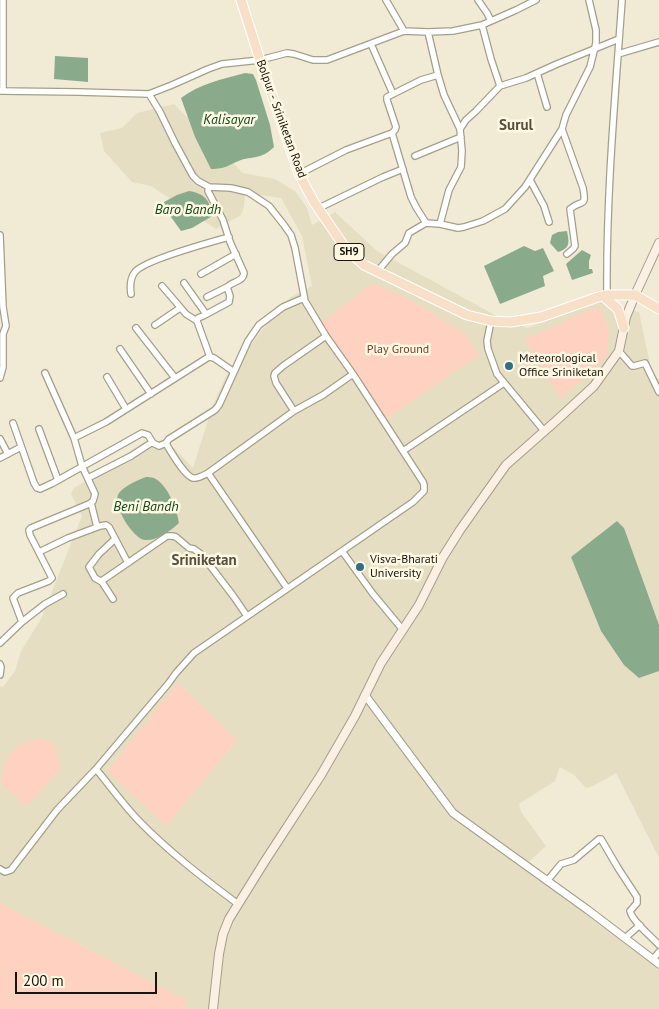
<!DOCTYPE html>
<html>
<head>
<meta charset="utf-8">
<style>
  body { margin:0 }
  #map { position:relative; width:659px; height:1009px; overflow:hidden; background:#f1ebd6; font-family:"PT Sans",sans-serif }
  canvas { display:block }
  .scale { position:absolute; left:15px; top:972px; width:142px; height:22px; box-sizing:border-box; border:2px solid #17150e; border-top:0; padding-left:6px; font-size:15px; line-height:18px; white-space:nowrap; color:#17150e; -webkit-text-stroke:4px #fef8e3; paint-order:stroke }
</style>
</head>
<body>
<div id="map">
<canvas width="659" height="1009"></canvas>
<div class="scale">200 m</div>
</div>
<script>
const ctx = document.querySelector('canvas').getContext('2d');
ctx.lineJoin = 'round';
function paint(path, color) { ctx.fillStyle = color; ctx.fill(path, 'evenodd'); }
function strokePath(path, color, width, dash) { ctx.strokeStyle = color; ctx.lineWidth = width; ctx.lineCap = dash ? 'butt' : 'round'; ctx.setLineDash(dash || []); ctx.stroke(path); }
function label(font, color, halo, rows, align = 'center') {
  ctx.font = font + ' "PT Sans",sans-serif'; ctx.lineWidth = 5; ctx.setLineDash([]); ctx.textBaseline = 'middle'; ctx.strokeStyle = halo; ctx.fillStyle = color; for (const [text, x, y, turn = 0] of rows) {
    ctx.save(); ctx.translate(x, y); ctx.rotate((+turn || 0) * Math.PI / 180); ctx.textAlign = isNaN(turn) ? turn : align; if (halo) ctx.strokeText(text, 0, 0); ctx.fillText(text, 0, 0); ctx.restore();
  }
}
paint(new Path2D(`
  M174,104l69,69 32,6 21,13 11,16 5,17 23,-13 42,39 120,65 30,12 74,-27 38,11 12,57 8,11v478l-43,-85 -23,13 -7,2 -12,-13 -14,-8 -5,14 -36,23 2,8 25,34 -17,16 130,103v44h-659v-323l3,1 12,-16 6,-20 20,-32 41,-103 -11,-22 2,-5 71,-47 16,6 11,-3 22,23 19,-61 14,-31 44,-56 21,-23 21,-11 -10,-50 -21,-38 -36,-5 -1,15 -3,7 -25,14 -65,-43 -19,-4 -28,-31 -4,-18 22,-5 15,-15z`), '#e6dec2');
paint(new Path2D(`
  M372,284l31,12 31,18 32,21 13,20 -93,64 -66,-95z
  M597,306l12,21 -2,30 -46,41 -37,-58z
  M178,683l59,57 -71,86 -59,-55z
  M42,738c0,1 7,3 8,3 8,6 9,20 10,28l-33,37 -25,-21c-2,-28 15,-44 40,-47z
  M0,903l188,98 -6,8h-182z`), '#fed1c0');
paint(new Path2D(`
  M55,56l33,2v24l-34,-3z
  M245,73l8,1 3,6 14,45 4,22c-12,12 -19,9 -33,13 -13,5 -15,9 -30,9l-16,-32 -14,-39c18,-14 42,-19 64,-25z
  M189,191c17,3 19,9 25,24l-22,13 -11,3 -15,-21 -2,-8 13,-7z
  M567,231c2,11 4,17 -9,21l-8,-9 2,-8 6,-3z
  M524,246l11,5 8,-3 11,23 -11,5 2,10 -45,18 -16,-38z
  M582,250l9,5 -2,6v8h3l1,4 -21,7 -6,-16z
  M146,477c2,0 5,0 8,1 14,7 23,31 25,45 -9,8 -22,18 -34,17 -12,-1 -34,-36 -26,-47 5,-7 19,-13 27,-16z
  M617,521l7,7 35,97v46l-20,7 -15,-13 -23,-34 -30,-74z`), '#89ab8c');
const minor = new Path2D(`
  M3,0v91
  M386,0l18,31
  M478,0l9,13 4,8
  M482,25l9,34 9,27
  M428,32l10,43 6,20 16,34
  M371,44l22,50
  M618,54l41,-12
  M537,73l10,34
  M0,91l78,1 71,2 23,-9 36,-16 14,-5 38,-4 27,-7 7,1 19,6h14l77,-29 24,1 25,-1 29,-6 34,-15 20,-10
  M392,133l19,64 5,10 10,16
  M415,156l46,-19
  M299,174l47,-24 46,-17 3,-3 1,-3 -9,-27v-3l34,-17 17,-5
  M530,180l14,26 5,16
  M209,187l-1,4 15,29 7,22 14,31c-1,9 -11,8 -17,14l3,9 -1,6 -26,14 -5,2 -1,3 13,36
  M319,208l64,-31 20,-8
  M440,224l9,-34 12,-23 1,-16 -2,-22 6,-9 10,-9 24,-25 26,-8 31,-14 62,-25
  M0,235l3,72 3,19 -3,8v33l-3,11
  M567,254l6,-5 2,-3 -5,-37c11,-10 17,0 13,-21l-21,-59 4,-14 24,-48 6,-24v-13l-7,-30
  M377,272l15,-18 13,-11 4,-10 17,-10 14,1 18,4 6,-1 19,-6 22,-12 20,-22 37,-58
  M201,274l35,-20
  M184,283l22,31
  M162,286l24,28 11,7
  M131,294c-1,-7 -1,-16 4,-22 9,-12 76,-30 94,-35
  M607,295c-1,-98 8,-197 15,-295
  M207,297l20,-10
  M304,298l-21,9 -24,18 -11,16 -29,64 -4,5 -46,29 -3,4 2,4c5,8 17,29 25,31 5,1 11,-3 15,-5l86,-62 29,-16 30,-21
  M491,321l-4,20 1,8 9,25 48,58
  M155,325l25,-17
  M136,328l39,50
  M120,349l31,45
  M619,351l13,15h2l11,-3 14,29
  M107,377l19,32
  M294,411l-18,-28 -2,-7 1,-3 8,-7 43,-30
  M13,423l21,60 3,5 3,1 13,-6 89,-50 6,2 5,8
  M39,429l19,51
  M74,438l32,-16 101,-64 3,-1 4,1 20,14
  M0,439l8,15
  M403,451l101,-68
  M0,458l21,-11
  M208,473l79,115
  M88,478l43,-22 20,-13h2l6,3 7,-3
  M91,503l6,24
  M342,551l31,43 30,36
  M39,552l29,-14 32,-12 6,-1 3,2 19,36
  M102,582l-7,-4 -6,-11 10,-13 16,-15
  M113,599l-11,-17 1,-2 64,-44h5l4,1 13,11 5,1 8,6 32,42 13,19
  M22,622l-9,-24 5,-5 31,-12 3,-3 -22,-43 -1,-5 2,-2 58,-24 4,-3 2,-7 -13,-28 -8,-28 -29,-65
  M0,643l22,-21 23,-18 18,-10
  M0,664l1,3 -1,8
  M96,769c14,17 27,35 42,51 31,32 65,58 100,84
  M0,869l5,3 6,-2 46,-60 39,-41 72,-85 8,-11 18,-20 219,-151 11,-11v-6l-1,-3 -70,-108 -27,-38 -21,-35 -10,-53 -4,-13 -7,-10 -15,-19 -21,-14 -17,-4 -22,-1 -11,-6 -5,-5 -5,-9 -13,-24 -15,-31 -11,-18
  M547,881l14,-17 13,-4 25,-21h2l17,29 19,29v6l-7,8c2,10 21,25 29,34
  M625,938l15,-13
  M653,959l6,-7`);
const tertiary = new Path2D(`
  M365,695l88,118 135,97 71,54`);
const secondary = new Path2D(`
  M213,1009l6,-55 4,-20 6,-15 36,-58 56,-86 34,-59 26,-53 38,-58 24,-48 17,-27 46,-65 51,-45 37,-34 25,-35 7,-34 9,-22 24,-52`);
const primary = new Path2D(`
  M241,0l19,60 39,114 15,28 32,47 18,16 103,50 24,6 20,1 30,-5 57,-20 9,-2h28l24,14
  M603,296l15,13 6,19`);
strokePath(minor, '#a49f8b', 8);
strokePath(tertiary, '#a49f8b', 9);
strokePath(secondary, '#a49f8b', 10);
strokePath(primary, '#fff', 11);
strokePath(minor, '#fff', 5.5);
strokePath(tertiary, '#fff', 7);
strokePath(secondary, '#fbf0e3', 8);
strokePath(primary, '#f8e0c8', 9);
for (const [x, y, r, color] of [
  [509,366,5,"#326e86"],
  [360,567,5,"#326e86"]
]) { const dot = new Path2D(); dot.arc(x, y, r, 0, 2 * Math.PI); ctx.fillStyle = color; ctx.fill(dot); strokePath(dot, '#fef8e3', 2); }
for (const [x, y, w] of [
  [349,252,30]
]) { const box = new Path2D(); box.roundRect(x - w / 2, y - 8.5, w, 17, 4); ctx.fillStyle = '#fef8e3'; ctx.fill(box); strokePath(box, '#17150e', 1); }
label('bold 11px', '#17150e', null, [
  ["SH9",349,252]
]);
label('12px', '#17150e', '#fef8e3', [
  ["Bolpur - Sriniketan Road",281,119,70]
]);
label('12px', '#773d26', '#fef8e3', [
  ["Play Ground",398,350]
]);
label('12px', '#17150e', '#fef8e3', [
  ["Meteorological",519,359],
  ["Office Sriniketan",519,373],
  ["Visva-Bharati",370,560],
  ["University",370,574]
], 'left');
label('italic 14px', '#14481e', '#fef8e3', [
  ["Kalisayar",229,120],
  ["Baro Bandh",188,210],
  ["Beni Bandh",146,507]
]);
label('bold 15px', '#55503e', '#fef8e3', [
  ["Surul",516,126],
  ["Sriniketan",204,561]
]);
</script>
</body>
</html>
